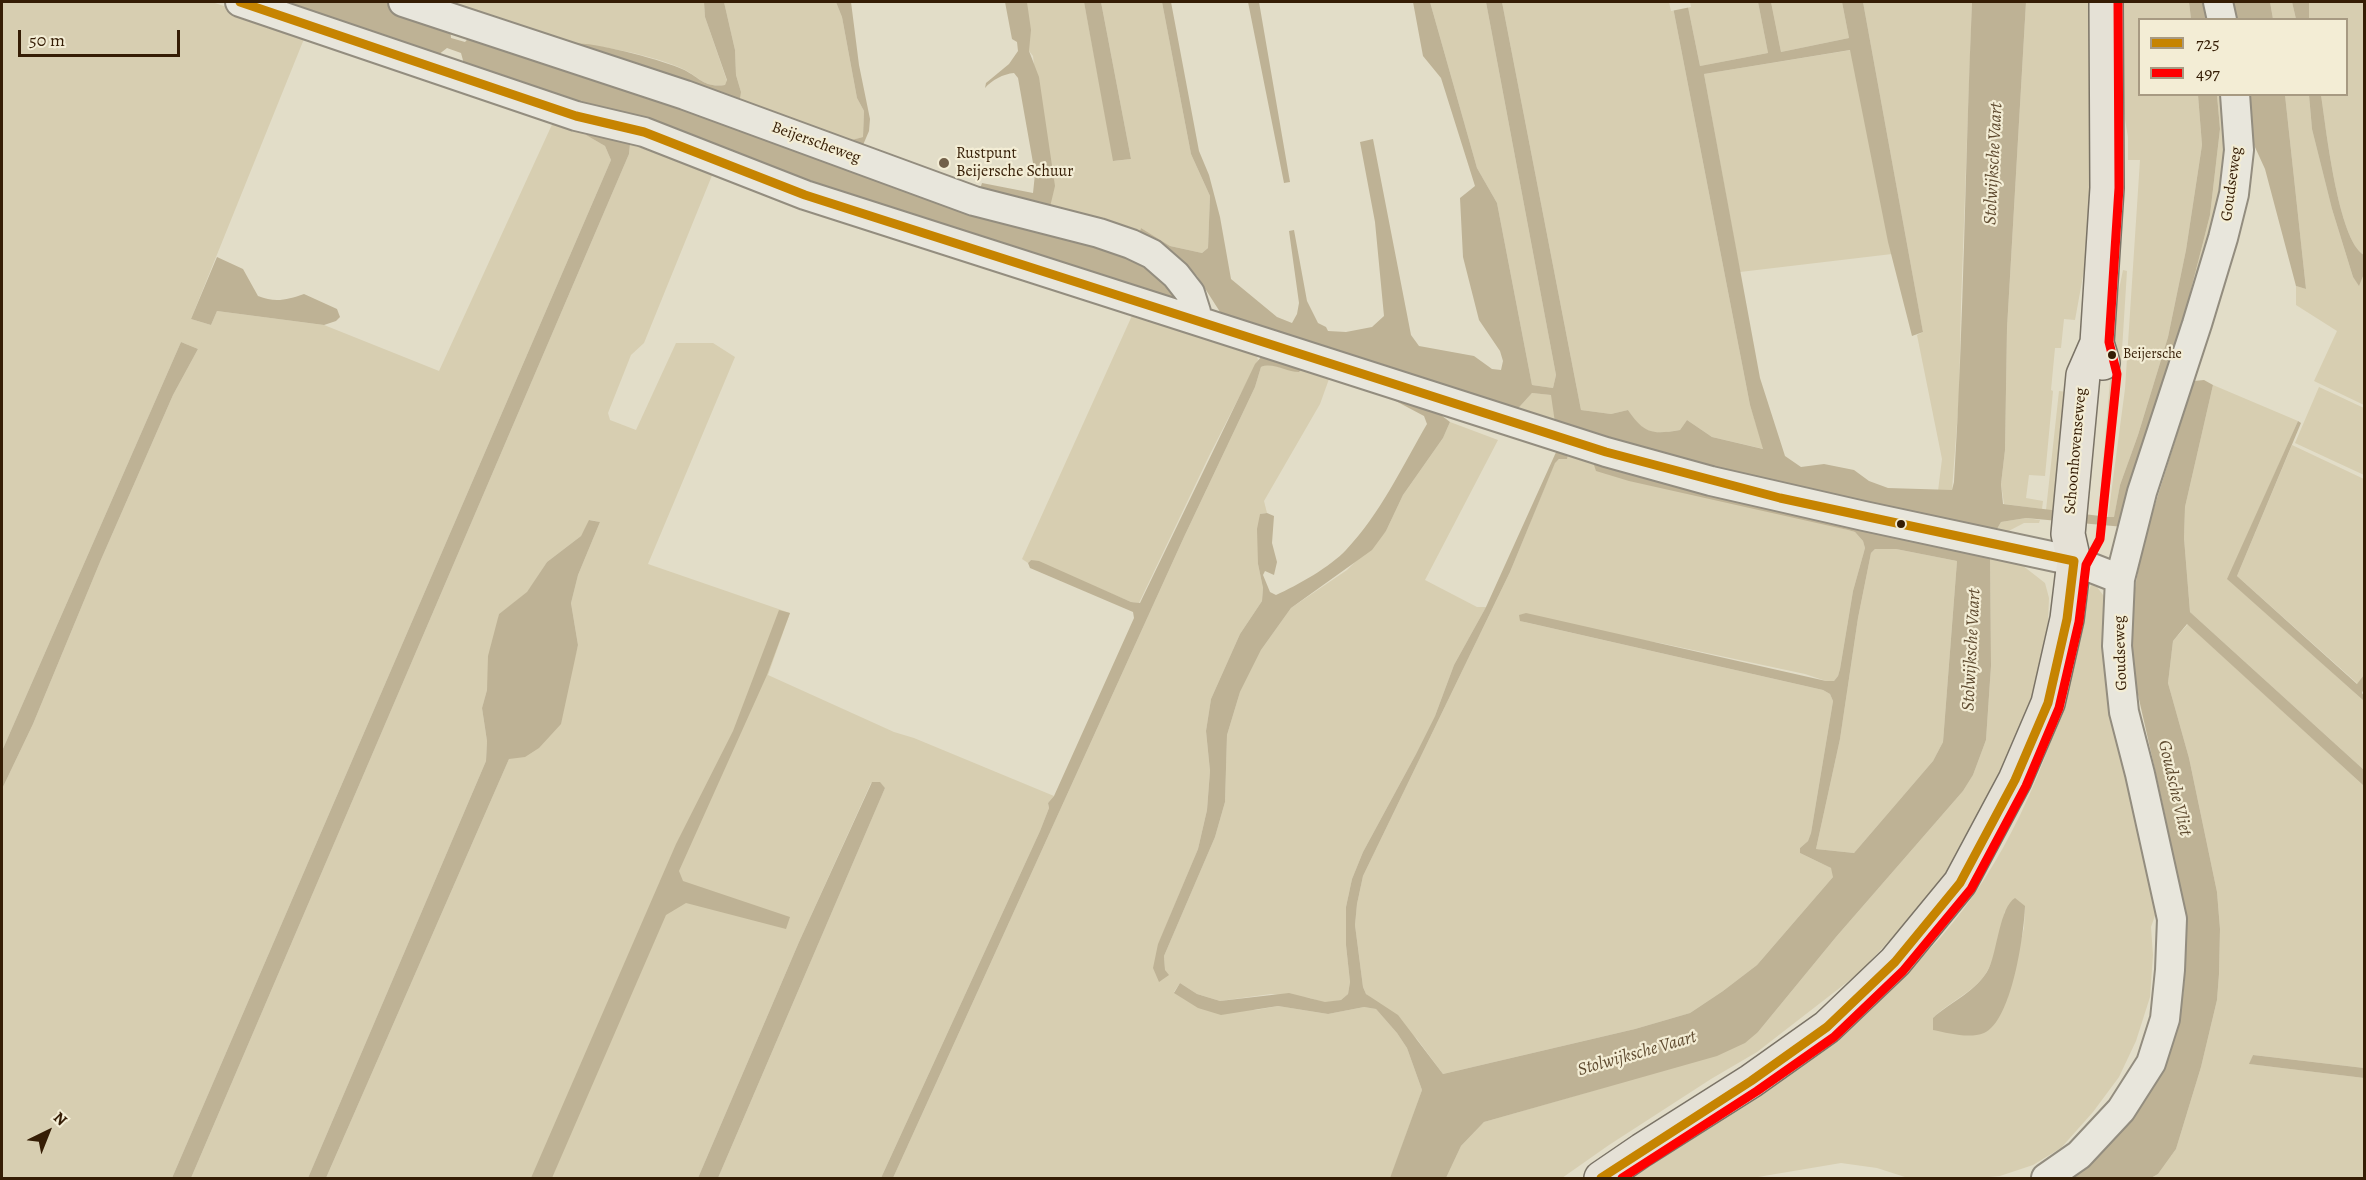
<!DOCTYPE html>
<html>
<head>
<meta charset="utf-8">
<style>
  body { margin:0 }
  #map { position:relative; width:2366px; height:1180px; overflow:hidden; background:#e2ddc8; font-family:Alegreya,serif }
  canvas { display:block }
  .frame { position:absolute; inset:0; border:3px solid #351d05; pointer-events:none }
  .legend { position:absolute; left:2138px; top:18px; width:210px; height:78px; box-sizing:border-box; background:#f3edd5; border:2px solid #a79a82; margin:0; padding:8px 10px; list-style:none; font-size:18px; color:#351d05 }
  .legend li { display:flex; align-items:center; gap:12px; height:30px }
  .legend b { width:30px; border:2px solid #a79a82 }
  .north { position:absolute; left:18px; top:1102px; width:60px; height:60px; -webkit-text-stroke:4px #f3edd5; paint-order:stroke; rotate:43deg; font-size:16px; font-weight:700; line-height:24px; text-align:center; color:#351d05 }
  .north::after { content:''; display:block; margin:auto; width:21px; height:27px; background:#351d05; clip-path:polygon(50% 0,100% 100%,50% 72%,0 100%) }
  .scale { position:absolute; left:18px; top:30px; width:162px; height:27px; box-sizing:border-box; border:3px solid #351d05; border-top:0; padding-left:8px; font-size:18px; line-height:21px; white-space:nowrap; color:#351d05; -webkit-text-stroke:4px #f3edd5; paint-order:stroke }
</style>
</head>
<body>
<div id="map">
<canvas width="2366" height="1180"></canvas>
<div class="frame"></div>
<ul class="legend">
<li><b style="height:8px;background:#c68401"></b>725</li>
<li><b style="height:8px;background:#f00"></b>497</li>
</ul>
<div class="north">N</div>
<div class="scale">50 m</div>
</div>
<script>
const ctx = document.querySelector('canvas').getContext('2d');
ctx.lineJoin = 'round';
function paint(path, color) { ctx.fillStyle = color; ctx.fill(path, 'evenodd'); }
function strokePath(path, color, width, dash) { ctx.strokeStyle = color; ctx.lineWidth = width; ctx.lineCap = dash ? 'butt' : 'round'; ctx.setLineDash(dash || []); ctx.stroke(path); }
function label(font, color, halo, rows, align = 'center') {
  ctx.font = font + ' Alegreya,serif'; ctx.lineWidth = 4.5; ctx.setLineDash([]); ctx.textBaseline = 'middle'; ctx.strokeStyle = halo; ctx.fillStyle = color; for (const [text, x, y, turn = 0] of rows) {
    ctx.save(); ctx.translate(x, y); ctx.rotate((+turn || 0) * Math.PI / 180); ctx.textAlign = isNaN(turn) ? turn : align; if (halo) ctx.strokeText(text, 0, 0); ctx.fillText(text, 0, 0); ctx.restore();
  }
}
paint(new Path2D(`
  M2,2h210l94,32 -115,285 20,6 6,-14 107,14 115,46 116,-253 34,14 -3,3 19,11 6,14 -439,1018h-170v-389l31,-65 67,-162 73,-167 25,-46 -17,-7 -179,409z
  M457,2h247l1,15 22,64 -2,4c-22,3 -25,-8 -42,-16 -28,-13 -80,-24 -110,-25l-115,-37z
  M724,2h112l6,15 15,81 7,13 -1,26 -19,5 -110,-38 7,-12 -5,-17 -1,-25z
  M1027,2h57l30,159 17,-2 -30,-157h61l29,152 19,42 -2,52 -6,5 -32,-7 -29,-18 -2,6 -89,-27 -17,-151 -4,-5z
  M1430,2h56l70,373 -3,13 -21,-3 -35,-182 -20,-35z
  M1502,2h170l78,403 14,44 -52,-12 -25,-17 -7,10c-29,5 -36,4 -52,-20l-17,4 -30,-4z
  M1687,2h71l10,51 -68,13z
  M1771,2h71l7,36 -68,14z
  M1863,2h109l-11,302 -2,93 -7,93 -14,1 4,-32 -25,-124 6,-3z
  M2026,2h69v155l-8,97 -12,66 -11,-1 -3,29h-6l-4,42 2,1 -8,85 -16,-1 -3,23 17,3 -1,8 -38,-5 -3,-20 4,-34 2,-122z
  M2118,2h71l2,17 -51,1v74l58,1 4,50 -16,105 -18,87 -30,98 -18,50 -6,33 -6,-1 17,-128 15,-229h-12v-23l-8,-47z
  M2270,2h22l4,17h-23z
  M2309,2h55v253c-26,-15 -38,-128 -43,-160l25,-1v-74l-37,-1z
  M1851,50l41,204 -152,18 -36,-198z
  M2217,95h6l3,52 -7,67 -47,150 38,-149 10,-86z
  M2285,95h24l3,34 20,80 21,68 6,8 5,-11v131l-50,-24 23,-50 -41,-26v-19l10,3z
  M630,144l83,29 -69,170 -13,12 -23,58 2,7 26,10 40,-87h37l22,14 -87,207 142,49 -22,62 126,57 20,6 140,58 -6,7 1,5 -9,23 -159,347h-163l167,-390 -6,-6 -8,1 -72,159 -101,236h-372l183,-419 58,-73 11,-41 -7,-42 7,-28 22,-53 -10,-2 -9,16 -34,26 -20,31 -28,21 -12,76 -5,18 5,33 -1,20 -178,417h-117l438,-1024z
  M2123,270l4,1 -9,142 -17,121 -4,-1 20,-234z
  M1135,309l41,20 81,27 1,4 -49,96 -70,147 -8,-1 -100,-42 -3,3 -6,-4z
  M1268,364l31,8 2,-2 28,9 -9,25 -56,97 3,12 -7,1 -2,50 5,24 -1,13 -22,33 -29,65 -5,32 4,40 -3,39 -9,39 -40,96 7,25 -1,-14 51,-119 10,-35 2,-67 13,-43 21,-42 30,-42 56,-38 39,-39 17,-36 40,-57 7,-16 48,18 -73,140 52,27h9l-32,58 -19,51 -19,38 -53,98 -11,27 -6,28v38l4,37 -2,12 -7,6 -16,3 -15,-5 -39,-4 -51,7 -23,-7 -17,-11 -6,9 82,18 22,-4 50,8 36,-7 12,2 21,24 10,15 15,42 -30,84 -2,4h-497l291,-641 71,-150 6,-20z
  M2213,385l85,36 -70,158 136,122v69l-174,-158 -6,-74 1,-31z
  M2319,387l45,21v67l-69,-32z
  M2059,391l8,1 -5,119 -16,-1z
  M1532,393l20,2 3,28 -43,-8z
  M2292,445l72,34v196l-6,9 -121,-108z
  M1568,454l280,76 7,2 8,9 2,7 -12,43 -13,78 -2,7 -4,5h-8l-21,-7 -145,-31 -140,-22 303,69 7,4 3,7 -22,132 -3,8 -8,7v5l31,15 2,3v6l-76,88 -34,26 -33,22 -55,16 -192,45 -26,-35 -51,-45 -3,-7 -8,-62 2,-21 6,-28 147,-304 45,-110z
  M2026,518l14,2 -1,3h-15l-25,13h-6l8,-14z
  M1875,549h21l61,12 -14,181 -10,19 -79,92 -38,-4 24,-110 18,-121 13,-65z
  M1990,552l23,6 32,25 4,15 -1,24 -15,71 -44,106 -50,85 -25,30 -55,59 -102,79 -46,27 -102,66 -47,33h-116l15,-32 23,-24 115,-33 159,-57 78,-95 127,-146 10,-16 13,-35 5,-74z
  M2091,585l6,2 12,16 55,287 -13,37 2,28 -3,42 -14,44 -17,36 -26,35 -32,36 -28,17 -33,11 -23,2h-69l-31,-10 -36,-5 -89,15h-136l286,-203c13,-13 28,-25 39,-38 64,-73 104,-167 130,-259 7,-28 11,-57 17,-85zM2025,907l-1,21 -17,72 -74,30v-12c13,-13 30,-21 44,-34 19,-17 22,-49 28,-73z
  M2188,624l176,162v282l-111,-13 -3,9 114,14v100h-213l7,-4 18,-25 25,-82 16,-67 2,-26 1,-45 -3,-37 -28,-134 -21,-75 5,-42z`), '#d7ceb1');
paint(new Path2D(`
  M282,2h106l62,23 1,13 14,4 8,-9 323,116 100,40 241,68 43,40 -10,8 -706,-241 -3,-11 -14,-5 -9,7z
  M704,2h20l11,48 1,25 5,17 -1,6 -6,6 -161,-60c16,-4 92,17 109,25 18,8 21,19 43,16l2,-5 -22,-63z
  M836,2h15l8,63 11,54 -1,12 -6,14 -19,-3 19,-5 1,-26 -7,-13 -15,-81z
  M1005,2h22l4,28 -2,21 10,26 16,109 -5,21 -70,-18 2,-6 51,10 2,-19 -17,-96 -4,-5c-11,1 -22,7 -29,15l1,-5 23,-19 9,-13 -1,-9 -5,-3z
  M1084,2h17l30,157 -18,2z
  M1162,2h9l28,149 10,24 11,42 11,62 46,38 15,6 5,-9 2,-11 -10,-72 5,-1 13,71 11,22 8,4 2,4 18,1 26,-5 12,-11 -9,-94 -15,-80 13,-3 38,196 8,11 55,10 18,13 9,1 2,-9 -3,-10 -21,-31 -16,-63 -3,-59 15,-12 -34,-108 -18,-22 -10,-54h17l47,166 20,35 35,182 21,3 3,-13 -70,-373h16l79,408 30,4 17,-4c16,23 23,25 52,20l7,-10 25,17 51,12 -13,-44 -78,-403h15l13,64 68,-13 -10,-51h13l10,50 68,-14 -7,-36h21l60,330 -11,4 -24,-94 -38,-192 -146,24 56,304 25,78 16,11 23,-3 30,6 15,11 19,7 64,2 2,-8c10,-160 11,-320 18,-480h54l-19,326 -2,122 -4,34 2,20 105,13h6l6,-32 18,-50 30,-98 18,-87 16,-105 -4,-50h19l3,34 -10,86 -38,149 -48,163 -98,-9 -25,4 -8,14 -3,16 1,114 -5,74 -13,35 -10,16 -127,146 -78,95 -13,11 -28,13 -233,66 -23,24 -15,32h-56l32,-88 -15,-42 -10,-15 -21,-24 -12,-2 -36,7 -50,-8 -57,9 -23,-7 -24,-15 6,-10 17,11 23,7 69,-8 36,9 16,-2 7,-6 2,-12 -4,-37v-38l6,-28 11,-27 53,-98 19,-38 19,-51 32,-58 71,-157 11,4 -1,5h-8l-4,4 -45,109 -147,304 -6,28 -2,21 8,62 3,7 32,21 45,59 192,-45 55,-16 33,-22 34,-26 76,-88 -2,-9 -31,-15v-5l8,-7 3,-8 22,-132 -3,-7 -7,-4 -294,-67 -9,-2 -1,-6 7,-2 300,68h8l4,-5 2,-7 13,-78 12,-43 -2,-7 -8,-9 -7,-2 -219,-49 -33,-10 -3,-9 126,10 -164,-49 -4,-28 -19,-2 -20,22 -290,-100 -25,-39 -58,-42 2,-6 29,18 32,7 6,-5 2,-52 -19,-42zM1875,549h21l61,12 -14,181 -10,19 -79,92 -38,-4 24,-110 18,-121 13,-65z
  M1248,2h11l31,180 -6,1z
  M2189,2h16l3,17h-17z
  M2232,2h38l3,17h-38z
  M2292,2h17v17h-13z
  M2246,95h39l21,194 -10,-3 -31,-117 -16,-35z
  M2309,95h12c5,32 17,145 43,160v19l-5,12 -6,-9 -21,-68 -20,-80z
  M589,132l41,12 -1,10 -438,1024h-19l439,-1018 -6,-14 -19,-11z
  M217,257l26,12 15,27c17,7 29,4 46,-2l33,15 3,8 -4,4 -12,4 -107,-14 -6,14 -20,-6z
  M181,342l17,7 -25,46 -73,167 -67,162 -31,65v-38z
  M1262,356l39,14 -2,2c-13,0 -26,-10 -38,-5l-6,20 -71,150 -291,641h-12l159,-347 9,-23 -1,-5 6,-7 80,-178 -1,-6 -103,-44 -2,-5 3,-3 8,1 92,41 9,1 115,-239z
  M2204,380l9,5 -28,122 -1,31 6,74 174,158v16l-177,-162 -14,17 -5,42 21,75 28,134 3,37 -1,45 -2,26 -16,67 -25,82 -18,25 -7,4h-81c45,-35 81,-77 101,-131 29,-78 7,-172 -10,-250 -9,-42 -19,-83 -28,-125 -6,-45 1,-85 11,-129l-1,-12 10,-20 41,-130z
  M1395,394l42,18 13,10 -7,16 -40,57 -17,36 -14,19 -81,58 -30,42 -21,42 -13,43 -2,67 -10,35 -51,119 1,14 4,5 -10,7 -6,-14 5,-24 40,-95 9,-39 3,-39 -4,-40 5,-32 29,-65 22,-33 1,-13 -5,-24 -1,-35 3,-15 7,-1 7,3 -2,27 5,19 -3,13 -9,-4 -2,4 7,17 6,3c22,-10 54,-28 70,-45 34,-36 56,-83 81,-126l-3,-8 -32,-17z
  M2298,421l3,2 -64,153 120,108 7,-9v13l-2,5 2,3v5l-137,-122z
  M589,520l11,2 -22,53 -7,28 7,42 -17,79 -22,24 -14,9 -16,2 -183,419h-18l178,-417 1,-20 -5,-33 5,-18 1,-34 11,-42 28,-22 20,-30 34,-26z
  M779,610l11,3 -23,62 -88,196 4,10 107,36 -4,12 -100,-26 -20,12 -114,263h-21l145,-334 57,-113z
  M872,782h8l5,6 -167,390h-20l101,-236z
  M2015,898l10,8c-1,28 -13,115 -41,127 -15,6 -36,0 -51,-3v-12c17,-16 45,-27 56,-50 8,-17 11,-61 26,-70z
  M2253,1055l111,13v10l-115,-14z`), '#beb295');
paint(new Path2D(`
  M1669,2h21l1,5 -20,4z`), '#e2ddc8');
const minor = new Path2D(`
  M240,2l336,114 68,16 161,63 801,257 105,29 153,35 210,45 46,18
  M403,2l282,93 289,106 125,32 32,11 21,10 24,21 14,18 6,19 -1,7
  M2218,2l4,18
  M2046,1178l33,-23 42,-45 30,-47 14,-44 5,-49 2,-51 -32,-145 -16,-62 -7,-66 3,-67 22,-87 55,-168 26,-86 11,-44 5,-44 -4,-56`);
const major = new Path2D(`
  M2103,363l-6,-20 10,-155 -1,-186
  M1601,1178l41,-28 109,-69 76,-54 68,-65 65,-79 55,-103 33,-77 19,-84 7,-58 -6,-27 15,-159 14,-32`);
strokePath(minor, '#938d7f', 32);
strokePath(major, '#7a7366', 36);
strokePath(minor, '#e8e6dc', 28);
strokePath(major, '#e5e1d6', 33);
strokePath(new Path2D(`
  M240,2l336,114 68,16 161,63 801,257 174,46 294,63
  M1601,1178l150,-97 76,-54 68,-65 65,-79 55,-103 33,-77 19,-84 7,-58`), '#c68401', 9);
strokePath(new Path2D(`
  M1622,1178l135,-87 77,-54 69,-66 68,-82 55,-103 33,-78 20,-86 7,-57 14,-26 17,-165 -8,-32 10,-154 -1,-186`), '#f00', 9);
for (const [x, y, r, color] of [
  [944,163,6,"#726049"],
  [2112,355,5,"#351d05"],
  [1901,524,5,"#351d05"]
]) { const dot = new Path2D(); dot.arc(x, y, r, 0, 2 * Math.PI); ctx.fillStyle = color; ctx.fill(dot); strokePath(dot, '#f3edd5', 2); }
label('14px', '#351d05', '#f3edd5', [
  ["Beijersche",2123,355]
], 'left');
label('16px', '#351d05', '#f3edd5', [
  ["Beijerscheweg",816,143,20],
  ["Goudseweg",2232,184,-82],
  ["Schoonhovenseweg",2076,451,-85],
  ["Goudseweg",2121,653,-92]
]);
label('16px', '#351d05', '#f3edd5', [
  ["Rustpunt",956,154],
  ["Beijersche Schuur",956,172]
], 'left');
label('italic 18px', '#5f4b30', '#f3edd5', [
  ["Stolwijksche Vaart",1994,164,-87],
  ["Stolwijksche Vaart",1972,650,-87],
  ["Goudsche Vliet",2174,788,77],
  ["Stolwijksche Vaart",1637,1054,-16]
]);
</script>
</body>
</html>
